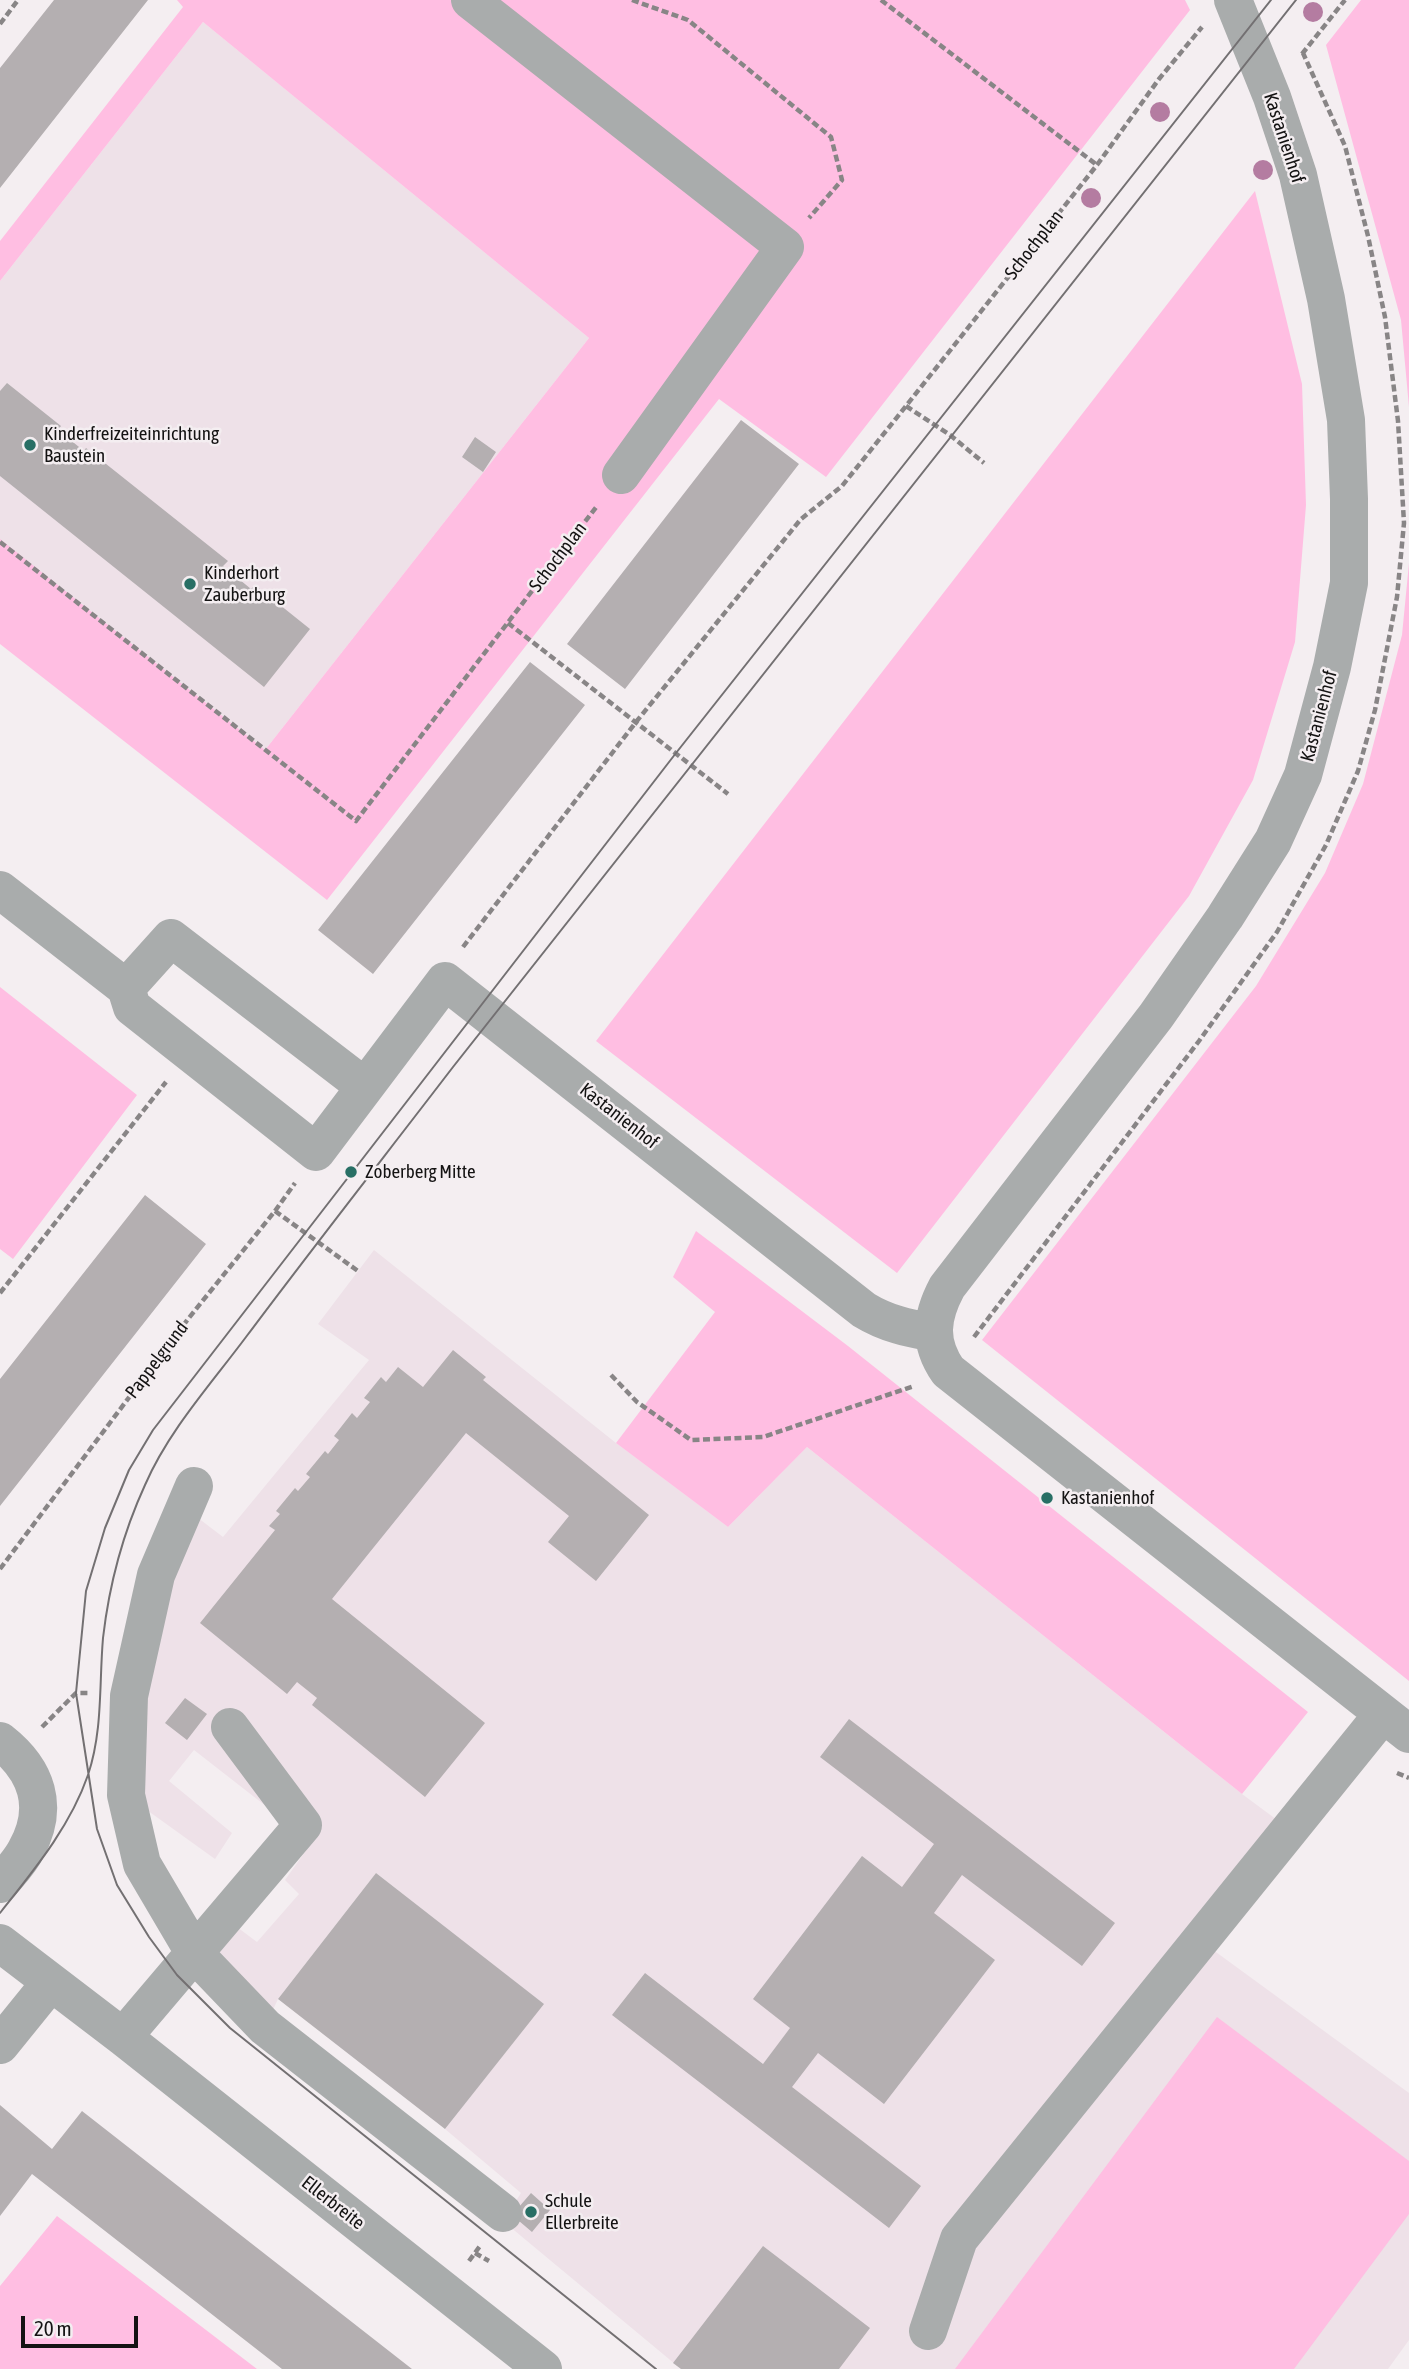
<!DOCTYPE html>
<html>
<head>
<meta charset="utf-8">
<style>
  body { margin:0 }
  #map { position:relative; width:1409px; height:2369px; overflow:hidden; background:#f4eef1; font-family:"Asap Condensed",sans-serif }
  canvas { display:block }
  .scale { position:absolute; left:21px; top:2316px; width:117px; height:32px; box-sizing:border-box; border:4px solid #141313; border-top:0; padding-left:9px; font-size:21px; line-height:24px; white-space:nowrap; color:#141313; -webkit-text-stroke:5px #f4eef1; paint-order:stroke }
</style>
</head>
<body>
<div id="map">
<canvas width="1409" height="2369"></canvas>
<div class="scale">20 m</div>
</div>
<script>
const ctx = document.querySelector('canvas').getContext('2d');
ctx.lineJoin = 'round';
function paint(path, color) { ctx.fillStyle = color; ctx.fill(path, 'evenodd'); }
function strokePath(path, color, width, dash) { ctx.strokeStyle = color; ctx.lineWidth = width; ctx.lineCap = dash ? 'butt' : 'round'; ctx.setLineDash(dash || []); ctx.stroke(path); }
function label(font, color, halo, rows, align = 'center') {
  ctx.font = font + ' "Asap Condensed",sans-serif'; ctx.lineWidth = 5; ctx.setLineDash([]); ctx.textBaseline = 'middle'; ctx.strokeStyle = halo; ctx.fillStyle = color; for (const [text, x, y, turn = 0] of rows) {
    ctx.save(); ctx.translate(x, y); ctx.rotate((+turn || 0) * Math.PI / 180); ctx.textAlign = isNaN(turn) ? turn : align; if (halo) ctx.strokeText(text, 0, 0); ctx.fillText(text, 0, 0); ctx.restore();
  }
}
paint(new Path2D(`
  M203,22l386,316 -324,412 -265,-208v-261z
  M374,1250l242,193 112,84 79,-80 435,347 54,40 -87,113 200,146v247l-21,29h-707l-178,-148 18,-28 -76,-64 98,-125 -167,-131 -98,126 -13,28 -70,-73 30,-36 32,24 42,-48 -14,-14 27,-38 -118,-92 -25,31 63,52 -17,26 -89,-64 59,-287 38,29 146,-177 -51,-36z`), '#eee1e8');
paint(new Path2D(`
  M177,0h1008l5,10 -364,467 -107,-78 -392,501 -327,-256v-105l265,211 324,-412 -386,-316 -203,259v-40l183,-234z
  M1361,0h48v407l-8,-87 -75,-275z
  M1255,191l47,193 4,121 -11,137 -42,138 -64,116 -292,377 -301,-232z
  M1409,563v1118l-427,-341 274,-354 69,-113 38,-89 39,-149z
  M0,987l137,108 -124,164 -13,-10z
  M696,1231l152,115 460,366 -66,82 -435,-347 -79,80 -112,-84 99,-131 -42,-35z
  M1217,2017l192,144v53l-115,155h-339z
  M57,2216l200,153h-257v-83z`), '#ffbee2');
paint(new Path2D(`
  M54,0h94l-148,188v-120z
  M7,383l54,43 -3,4 26,21 2,-3 142,113 -5,5 28,23 4,-4 55,44 -46,58 -264,-211v-85z
  M741,420l58,44 -174,225 -58,-45z
  M475,437l21,15 -13,20 -21,-15z
  M530,662l55,43 -212,269 -55,-44z
  M145,1195l61,49 -206,262v-127z
  M453,1350l33,27 -3,3 166,135 -53,66 -48,-39 21,-26 -103,-83 -134,166 153,124 -60,74 -113,-92 5,-7 -20,-16 -10,12 -87,-71 75,-93 -6,-4 11,-12 -4,-3 19,-23 3,3 12,-14 -4,-3 19,-23 3,3 11,-14 -5,-4 18,-23 5,5 13,-16 -6,-4 17,-21 5,5 12,-15 25,20z
  M185,1698l22,16 -20,26 -22,-17z
  M849,1719l266,204 -33,43 -120,-91 -28,38 61,47 -111,144 -66,-51 -26,34 129,99 -32,42 -277,-213 33,-42 118,91 27,-36 -37,-29 109,-143 40,31 32,-43 -114,-87z
  M376,1873l168,131 -99,125 -167,-130z
  M0,2105l52,44 30,-38 330,258h-130l-250,-195 -32,42z
  M531,2193l19,17 -18,22 -20,-17z
  M763,2246l107,82 -31,41h-158l-8,-6z`), '#b4afb1');
strokePath(new Path2D(`
  M632,0l56,20 143,117 11,43 -33,38
  M881,0l216,165
  M0,24l18,-24
  M1302,54l43,-54
  M906,406l44,29 34,28
  M0,542l356,279 241,-315
  M508,623l220,171
  M463,947l173,-225 165,-203 41,-33 64,-80 191,-241 62,-86 43,-52
  M275,1211l83,60
  M0,1293l166,-211
  M974,1337l225,-296 78,-109 49,-87 32,-74 17,-61 22,-113 7,-74 -6,-102 -13,-104 -17,-81 -23,-90 -42,-93
  M611,1375l26,27 54,38 72,-3 151,-51
  M0,1569l188,-250 87,-108 20,-28
  M42,1727l34,-34h14
  M1397,1773l12,5
  M475,2253l14,8
  M469,2261l11,-15`), '#888586', 4.5, [7, 3.5]);
strokePath(new Path2D(`
  M470,0l315,247 -164,228
  M1233,0l39,97 26,78 28,124 20,121 3,79v84l-17,84 -29,108 -30,66 -48,76 -69,99 -209,271c-16,30 -19,55 1,84l461,363
  M0,890l126,98 6,19 184,145 129,-171 419,329c23,14 44,18 70,23
  M126,988l45,-50 193,148
  M194,1486l-38,89 -27,121 -3,99 16,69 53,90 70,73 238,186
  M0,1741c37,29 50,66 26,109 -6,12 -17,23 -26,34
  M0,1943l123,94 420,332
  M123,2037l180,-212 -73,-98
  M0,2045l51,-63
  M928,2331l31,-92 424,-525`), '#a9acac', 38);
strokePath(new Path2D(`
  M0,1913c34,-43 70,-86 88,-138 15,-45 11,-91 15,-137 6,-52 20,-105 42,-153 24,-55 66,-101 101,-148 68,-91 138,-180 207,-270l843,-1067
  M656,2369l-426,-341 -53,-53 -28,-38 -32,-52 -20,-56 -21,-136 10,-102 19,-63 24,-58 24,-40 523,-677 595,-753`), '#737072', 2);
ctx.fillStyle = '#b47ca1';
for (const [x, y] of [
  [1313,12],
  [1160,112],
  [1263,170],
  [1091,198]
]) { ctx.beginPath(); ctx.arc(x, y, 10, 0, 2 * Math.PI); ctx.fill(); }
for (const [x, y, r, color] of [
  [30,445,7,"#286f65"],
  [190,584,7,"#286f65"],
  [351,1172,7,"#286f65"],
  [1047,1498,7,"#286f65"],
  [531,2212,7,"#286f65"]
]) { const dot = new Path2D(); dot.arc(x, y, r, 0, 2 * Math.PI); ctx.fillStyle = color; ctx.fill(dot); strokePath(dot, '#f4eef1', 2.5); }
label('19px', '#141313', '#f4eef1', [
  ["Kastanienhof",1284,138,72],
  ["Schochplan",1034,245,-52],
  ["Schochplan",558,557,-53],
  ["Kastanienhof",1319,716,-75],
  ["Kastanienhof",619,1116,38],
  ["Pappelgrund",157,1360,-53],
  ["Ellerbreite",333,2203,38]
]);
label('19px', '#141313', '#f4eef1', [
  ["Kinderfreizeiteinrichtung",44,434],
  ["Baustein",44,456],
  ["Kinderhort",204,573],
  ["Zauberburg",204,595],
  ["Zoberberg Mitte",365,1172],
  ["Kastanienhof",1061,1498],
  ["Schule",545,2201],
  ["Ellerbreite",545,2223]
], 'left');
</script>
</body>
</html>
